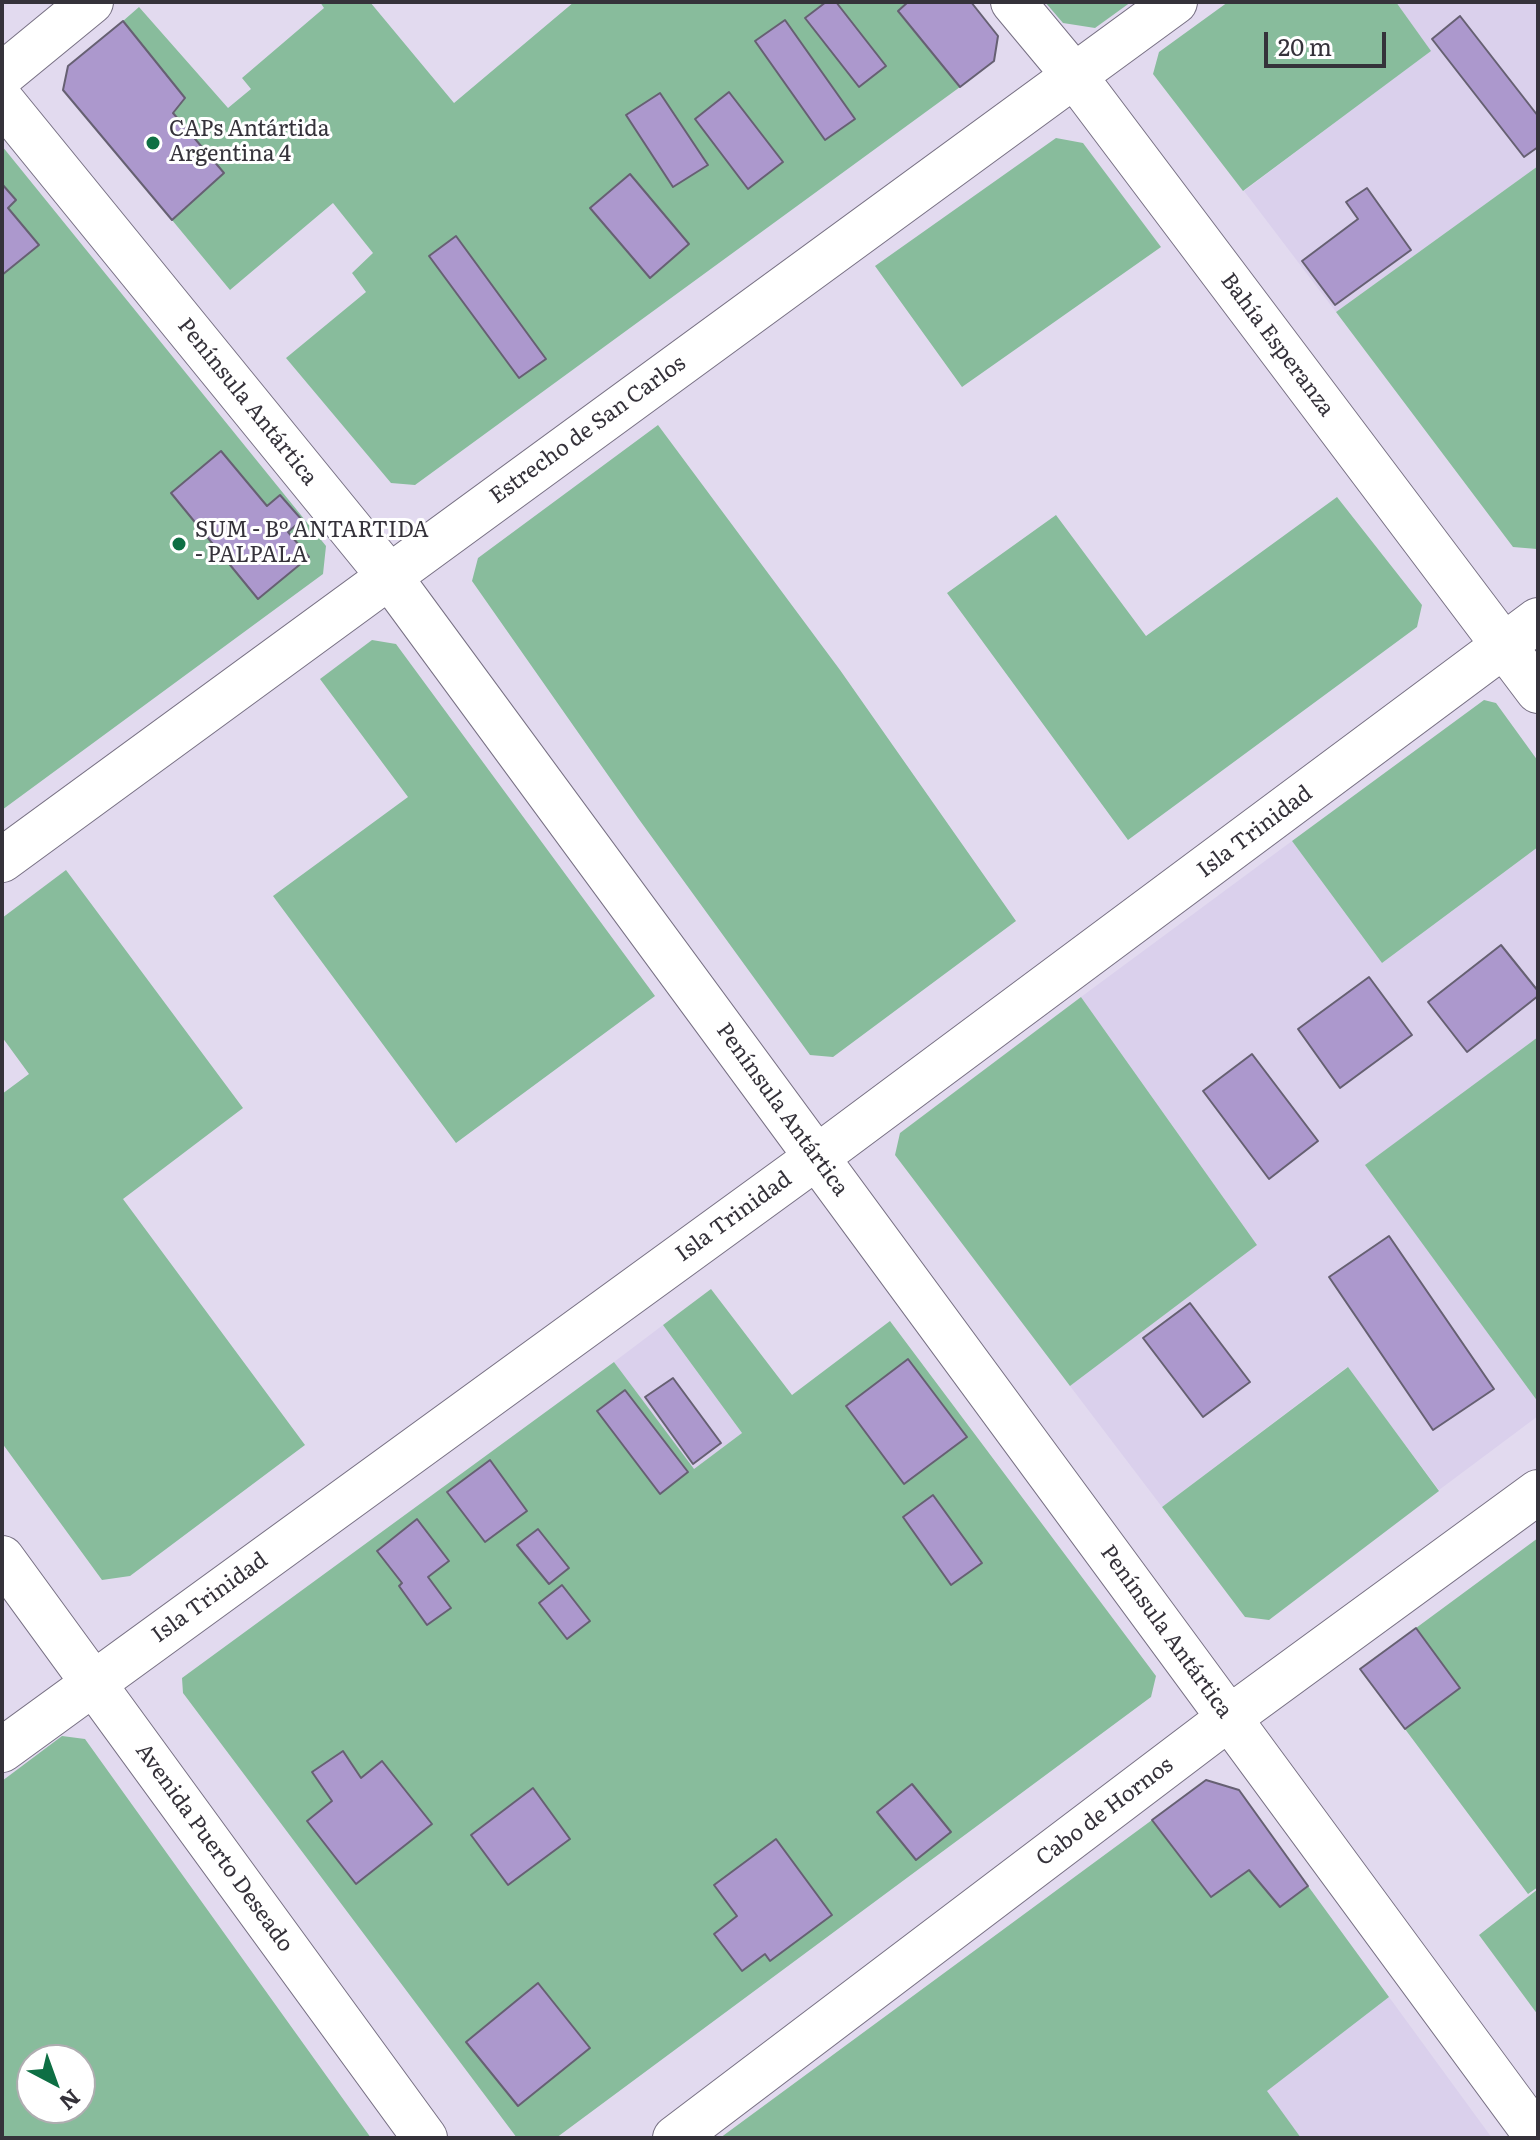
<!DOCTYPE html>
<html>
<head>
<meta charset="utf-8">
<style>
  body { margin:0 }
  #map { position:relative; width:1540px; height:2140px; overflow:hidden; background:#e2daef; font-family:Literata,serif }
  canvas { display:block }
  .frame { position:absolute; inset:0; border:4px solid #35323a; pointer-events:none }
  .north { position:absolute; left:16px; top:2044px; width:80px; height:80px; box-sizing:border-box; background:#fff; border:2px solid #aeadb0; border-radius:50%; rotate:139deg; font-size:22px; font-weight:700; line-height:32px; text-align:center; color:#35323a }
  .north::after { content:''; display:block; margin:auto; width:28px; height:36px; background:#0e6f44; clip-path:polygon(50% 0,100% 100%,50% 72%,0 100%) }
  .scale { position:absolute; left:1264px; top:32px; width:122px; height:36px; box-sizing:border-box; border:4px solid #35323a; border-top:0; padding-left:10px; font-size:24px; line-height:28px; white-space:nowrap; color:#35323a; -webkit-text-stroke:6px #fff; paint-order:stroke }
</style>
</head>
<body>
<div id="map">
<canvas width="1540" height="2140"></canvas>
<div class="frame"></div>
<div class="north">N</div>
<div class="scale">20 m</div>
</div>
<script>
const ctx = document.querySelector('canvas').getContext('2d');
ctx.lineJoin = 'round';
function paint(path, color) { ctx.fillStyle = color; ctx.fill(path, 'evenodd'); }
function strokePath(path, color, width, dash) { ctx.strokeStyle = color; ctx.lineWidth = width; ctx.lineCap = dash ? 'butt' : 'round'; ctx.setLineDash(dash || []); ctx.stroke(path); }
function label(font, color, halo, rows, align = 'center') {
  ctx.font = font + ' Literata,serif'; ctx.lineWidth = 6; ctx.setLineDash([]); ctx.textBaseline = 'middle'; ctx.strokeStyle = halo; ctx.fillStyle = color; for (const [text, x, y, turn = 0] of rows) {
    ctx.save(); ctx.translate(x, y); ctx.rotate((+turn || 0) * Math.PI / 180); ctx.textAlign = isNaN(turn) ? turn : align; if (halo) ctx.strokeText(text, 0, 0); ctx.fillText(text, 0, 0); ctx.restore();
  }
}
paint(new Path2D(`
  M1396,2h142v164l-202,146 -92,-121 186,-140z
  M1292,841l90,122 156,-116v190l-172,128 172,237v14l-99,74 -92,-123 -185,140 -92,-121 187,-141 -176,-248z
  M663,1325l79,108 -49,37 -79,-108z
  M1389,1997l103,141h-191l-35,-47z`), '#dad0ec');
paint(new Path2D(`
  M320,2h50l84,101 120,-101h334l-10,10 62,75 -545,398 -24,-2 -105,-125 80,-66 -14,-19 21,-20 -40,-50 -103,87 -58,-70 51,-47 -50,-60 12,-15 -62,-77 16,-14 89,101 23,-19 -9,-11 82,-70z
  M1045,2h86l-36,26 -32,-5z
  M1228,2h168l35,49 -188,140 -90,-117 6,-22z
  M1056,138l27,5 78,104 -199,140 -87,-121z
  M2,146l324,400 -3,28 -321,236z
  M1538,166v382l-1,1 -24,-2 -177,-235z
  M658,425l182,245 176,251 -183,136 -23,-2 -172,-237 -166,-237 6,-23z
  M1337,497l85,108 -5,22 -289,213 -181,-247 109,-78 90,121z
  M372,640l24,4 259,352 -199,147 -183,-247 135,-99 -88,-118z
  M1484,700l12,3 42,58v86l-156,116 -90,-122z
  M66,870l177,238 -120,91 182,246 -175,131 -28,4 -100,-137v-349l27,-20 -27,-37v-119z
  M1081,997l176,248 -187,141 -175,-231 5,-22z
  M1538,1037v365l-173,-237z
  M711,1289l81,106 98,-74 266,355 -5,21 -595,441h-39l-334,-445 -1,-15 432,-316 80,107 48,-36 -79,-108z
  M1348,1367l91,124 -170,129 -24,-3 -83,-110z
  M1538,1538v349l-10,7 -123,-165 55,-41 -44,-60z
  M62,1736l23,3 286,399h-369v-357zM32,2060h48v48h-48z
  M1152,1820l59,76 38,-26 31,37 28,-21 81,111 -122,94 34,47h-581z
  M1538,1889v126l-59,-80z`), '#88bc9c');
const building = new Path2D(`
  M826,2h10l50,64 -27,21 -54,-69z
  M908,2h63l27,34 -4,25 -34,26 -62,-76z
  M1460,16l78,100v31l-14,10 -92,-118z
  M785,20l70,99 -30,21 -70,-99z
  M123,21l62,77 -12,15 51,60 -52,47 -109,-130 5,-24z
  M729,92l54,70 -35,27 -53,-70z
  M660,93l48,72 -35,22 -47,-72z
  M630,174l59,70 -39,34 -60,-70z
  M2,184l14,16 -8,8 31,37 -37,30z
  M1367,188l44,62 -76,55 -33,-44 56,-42 -12,-17z
  M456,236l90,123 -27,19 -90,-122z
  M221,451l46,55 13,-11 22,25 -14,12 21,25 -51,42 -87,-106z
  M1501,945l37,46v5l-71,56 -39,-50z
  M1369,977l43,58 -72,53 -42,-59z
  M1252,1054l66,87 -49,38 -66,-88z
  M1389,1236l105,153 -61,41 -104,-153z
  M1190,1303l60,79 -47,35 -60,-79z
  M908,1359l59,78 -63,47 -58,-78z
  M673,1378l48,65 -28,21 -48,-67z
  M625,1390l63,82 -28,22 -63,-83z
  M490,1460l37,51 -42,31 -38,-50z
  M933,1495l49,68 -31,22 -48,-68z
  M417,1519l32,42 -21,16 23,31 -24,17 -28,-39 3,-3 -25,-32z
  M538,1529l31,39 -20,16 -32,-39z
  M562,1585l28,36 -23,18 -28,-36z
  M1416,1628l44,60 -55,41 -45,-60z
  M343,1751l18,27 21,-17 50,63 -76,60 -49,-63 25,-20 -20,-29z
  M1206,1780l33,10 69,96 -28,21 -31,-37 -38,27 -59,-77z
  M912,1784l39,48 -35,28 -39,-48z
  M533,1788l37,51 -62,46 -37,-50z
  M776,1839l56,76 -62,46 -5,-7 -23,17 -28,-37 23,-18 -23,-31z
  M538,1983l52,65 -72,58 -52,-64z`);
paint(building, '#ac98cd');
strokePath(building, '#666072', 2);
const minor = new Path2D(`
  M1013,2l60,72 465,617
  M2,75l89,-73
  M2,101l387,475 1149,1562
  M2,860l1173,-858
  M2,1558l423,580
  M2,1750l815,-593 721,-537
  M675,2138l554,-420 309,-226`);
strokePath(minor, '#777083', 46);
strokePath(minor, '#fff', 44);
for (const [x, y, r, color] of [
  [153,143,8,"#0e6f44"],
  [179,544,8,"#0e6f44"]
]) { const dot = new Path2D(); dot.arc(x, y, r, 0, 2 * Math.PI); ctx.fillStyle = color; ctx.fill(dot); strokePath(dot, '#fff', 3); }
label('22px', '#35323a', '#fff', [
  ["CAPs Antártida",169,130],
  ["Argentina 4",169,155],
  ["SUM - Bº ANTARTIDA",195,531],
  ["- PALPALA",195,556]
], 'left');
label('22px', '#35323a', '#fff', [
  ["Bahía Esperanza",1277,345,53],
  ["Península Antártica",247,402,51],
  ["Estrecho de San Carlos",588,430,-36],
  ["Isla Trinidad",1255,832,-37],
  ["Península Antártica",782,1110,54],
  ["Isla Trinidad",734,1217,-36],
  ["Isla Trinidad",210,1598,-36],
  ["Península Antártica",1166,1632,54],
  ["Cabo de Hornos",1105,1812,-37],
  ["Avenida Puerto Deseado",214,1848,54]
]);
</script>
</body>
</html>
